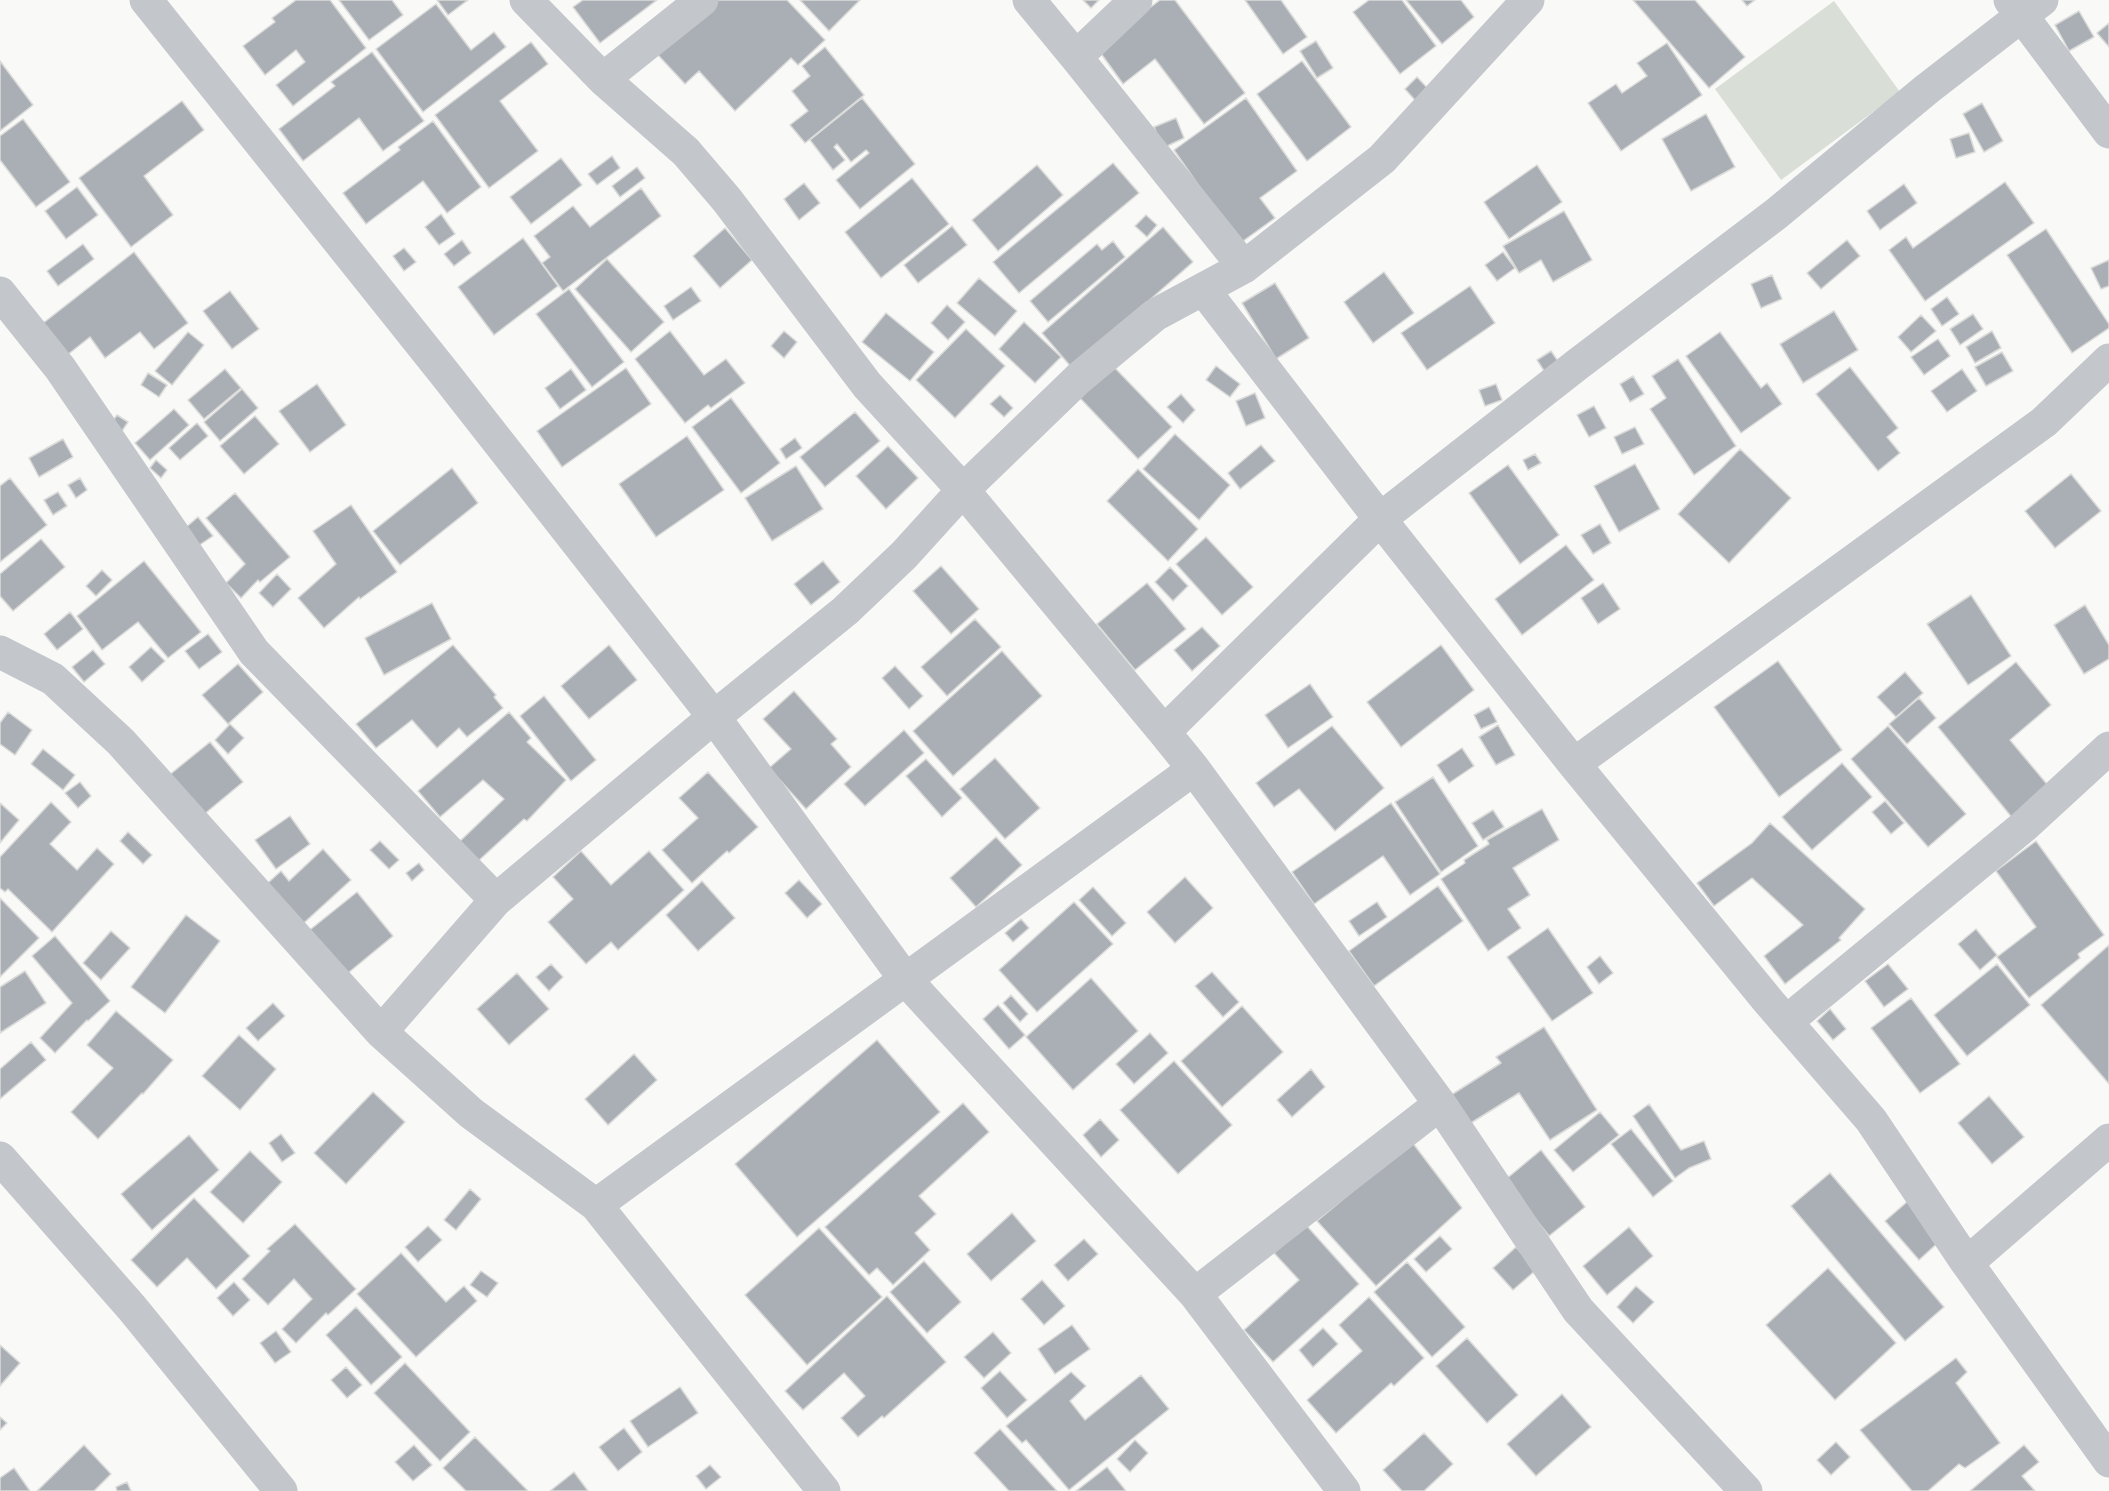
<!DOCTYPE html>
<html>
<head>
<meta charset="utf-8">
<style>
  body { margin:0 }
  canvas { display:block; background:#f9f9f7 }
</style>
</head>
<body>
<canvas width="2109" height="1491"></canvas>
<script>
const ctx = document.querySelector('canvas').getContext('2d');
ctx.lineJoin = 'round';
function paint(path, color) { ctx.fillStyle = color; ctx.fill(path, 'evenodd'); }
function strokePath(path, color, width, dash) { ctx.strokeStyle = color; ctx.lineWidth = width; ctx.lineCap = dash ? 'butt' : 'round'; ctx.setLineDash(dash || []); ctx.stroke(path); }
paint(new Path2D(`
  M1834,1l66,91 -119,88 -66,-91z`), '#d9ded7');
const building = new Path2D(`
  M296,0h34l36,48 -73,58 -17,-21 29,-23 -9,-12 -31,25 -22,-29 32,-24 -3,-4z
  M339,0h53l11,15 -34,25z
  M437,0h31l-20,15z
  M583,0h74l-57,43 -27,-36z
  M716,0h71l38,40 -27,25 -7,-7 -56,53 -36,-40 -14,13 -27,-29z
  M800,0h60l-31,31z
  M1083,0h16l-8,8z
  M1160,0h15l70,93 -41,31 -49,-65 -32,25 -26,-36z
  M1245,0h36l26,37 -24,17z
  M1369,0h33l34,46 -36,28 -47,-62z
  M1406,0h55l13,17 -32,27z
  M1633,0h62l50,57 -36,31z
  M1742,0h13l-8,6z
  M436,4l35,46 23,-18 12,15 -83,65 -47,-63z
  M2079,11l15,26 -25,14 -14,-26z
  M2109,23v24l-12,-14z
  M1316,41l17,27 -16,10 -17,-27z
  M531,42l17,22 -48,37 38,50 -49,37 -54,-73z
  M1667,43l35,52 -81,56 -33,-48 28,-19 6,9 25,-17 -10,-13z
  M825,47l39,48 -59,48 -15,-18 18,-14 -16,-20 18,-15 -8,-10z
  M372,52l52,69 -41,30 -24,-33 -56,43 -24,-32 56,-43 -4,-4z
  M0,61l33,44 -33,26z
  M1302,61l49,66 -44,34 -50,-67z
  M1417,77l18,19 -13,12 -17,-19z
  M862,98l53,66 -55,45 -24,-29 33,-27 -3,-3 -15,12 -14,-18 -3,3 11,13 -12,10 -23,-30z
  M1246,98l51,73 -37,27 15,20 -36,26 -65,-94z
  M182,101l22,29 -60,46 29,39 -42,32 -52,-69z
  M1982,103l21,38 -19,11 -21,-38z
  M1706,114l29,53 -44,24 -29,-52z
  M1176,118l8,20 -21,10 -9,-21z
  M23,119l47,63 -34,25 -36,-47v-24z
  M433,121l48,66 -34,26 -24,-32 -57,43 -23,-31 57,-43 -2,-3z
  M1969,133l6,19 -19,6 -6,-19z
  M612,156l8,12 -23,17 -9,-11z
  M561,158l21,27 -51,39 -21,-27z
  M1113,163l26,30 -120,100 -26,-31z
  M1037,165l26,30 -65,56 -26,-31z
  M1537,165l25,37 -53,37 -25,-37z
  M637,167l8,11 -25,19 -8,-11z
  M912,178l37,46 -68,54 -36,-46z
  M2005,182l29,41 -109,78 -36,-51 17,-13 7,11z
  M804,183l16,20 -21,17 -15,-21z
  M1904,184l13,19 -37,27 -13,-19z
  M77,187l21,28 -32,24 -21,-28z
  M641,188l20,28 -98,75 -21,-28 8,-6 -16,-21 39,-30 17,21z
  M1564,211l28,49 -39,22 -12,-22 -22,13 -16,-27z
  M441,214l14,20 -16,11 -14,-18z
  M1146,215l11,10 -10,12 -12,-11z
  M952,226l15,19 -49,38 -14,-18z
  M1163,227l30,35 -121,106 -30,-35z
  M725,228l27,32 -32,28 -27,-32z
  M2046,229l63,95v4l-37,25 -65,-98z
  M523,238l35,48 -64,49 -36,-48z
  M462,240l9,13 -17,13 -10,-12z
  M1847,240l13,16 -39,33 -14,-16z
  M1113,241l12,16 -77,65 -18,-21 67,-57 5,6z
  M83,244l11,15 -36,27 -11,-15z
  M404,248l12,14 -12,9 -11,-15z
  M134,252l54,71 -34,26 -14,-17 -35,26 -15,-21 -24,19 -24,-32z
  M1503,252l12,16 -18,13 -12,-16z
  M607,259l57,63 -33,30 -56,-63z
  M2109,260v26l-8,3 -10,-21z
  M1384,272l30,41 -41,30 -29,-41z
  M1772,275l10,24 -21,9 -10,-24z
  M979,278l38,33 -22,25 -38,-33z
  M1275,283l34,55 -33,21 -34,-56z
  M1470,286l25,37 -68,47 -26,-37z
  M691,287l10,14 -28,19 -9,-14z
  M569,289l55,73 -32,25 -56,-73z
  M230,291l29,38 -27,20 -29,-38z
  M1947,297l12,17 -17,12 -11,-17z
  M947,305l18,17 -17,18 -17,-17z
  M1834,311l24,39 -55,33 -23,-39z
  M886,313l48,39 -24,29 -48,-39z
  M1973,314l10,15 -23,16 -10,-16z
  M1921,315l15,16 -25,21 -13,-15z
  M1024,322l37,35 -26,26 -36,-34z
  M966,329l39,37 -50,52 -39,-38z
  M670,331l34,44 22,-16 19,24 -34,25 -3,-3 -23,18 -50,-64z
  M784,331l13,11 -13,16 -13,-12z
  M1992,331l9,17 -26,15 -9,-16z
  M188,332l16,13 -32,40 -17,-14z
  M1720,332l41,56 6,-5 15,21 -41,29 -55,-77z
  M1938,339l12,17 -26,19 -13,-18z
  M1551,351l9,13 -14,10 -9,-14z
  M2002,352l11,19 -27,15 -11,-19z
  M1678,359l58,87 -42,29 -44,-66 16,-11 -14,-22z
  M1113,366l59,61 -34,32 -58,-61z
  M1216,366l24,18 -10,13 -24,-17z
  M1850,367l48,61 -11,9 13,16 -22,18 -62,-77z
  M626,368l25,36 -89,63 -25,-36z
  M225,369l16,19 -37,31 -16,-19z
  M571,369l15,21 -26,19 -15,-21z
  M1962,369l15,22 -30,21 -16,-21z
  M148,373l19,12 -8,12 -18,-12z
  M1633,376l11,18 -14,8 -10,-18z
  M317,384l29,41 -36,27 -31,-41z
  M1496,384l6,16 -17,6 -6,-16z
  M242,389l16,19 -38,33 -16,-19z
  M1255,393l10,25 -19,8 -10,-25z
  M1181,394l14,16 -12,13 -16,-16z
  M1000,395l13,13 -9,9 -14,-13z
  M731,398l49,65 -39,30 -49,-66z
  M1594,406l12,22 -17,9 -12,-22z
  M174,409l15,16 -39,35 -15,-17z
  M855,412l25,29 -55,46 -25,-30z
  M117,415l11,7 -8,12 -11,-8z
  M255,416l24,28 -35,30 -24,-28z
  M197,423l11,13 -28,24 -11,-12z
  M1635,427l9,17 -22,10 -8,-17z
  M1175,434l55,51 -31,35 -56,-51z
  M687,436l37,54 -68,47 -37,-53z
  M795,438l7,10 -16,11 -6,-10z
  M63,439l10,18 -34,20 -10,-19z
  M1261,445l14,16 -35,28 -12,-16z
  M888,446l30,32 -32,31 -30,-33z
  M1740,449l51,49 -62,65 -51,-49z
  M1535,454l6,9 -13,7 -5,-10z
  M156,460l11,10 -6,8 -11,-10z
  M1635,464l25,45 -41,23 -25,-46z
  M1508,465l51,70 -39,29 -51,-71z
  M796,466l27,43 -51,32 -27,-43z
  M452,468l26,35 -78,62 -27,-34z
  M1138,469l60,60 -30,32 -61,-60z
  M2071,474l30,37 -46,37 -30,-37z
  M10,478l37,47 -47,37v-76z
  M80,478l7,12 -11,8 -8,-13z
  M58,492l9,14 -14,9 -9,-15z
  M235,493l55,64 -30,25 -2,-2 -17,18 -15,-15 19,-19 -39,-46z
  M351,505l46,67 -37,27 -1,-2 -35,31 -26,-30 38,-34 -23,-33z
  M198,517l15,19 -15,10 -13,-18z
  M1600,524l11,19 -18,11 -12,-19z
  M1206,537l47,50 -31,28 -46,-51z
  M41,539l24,28 -52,44 -13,-15v-22z
  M1566,545l28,35 -72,55 -27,-36z
  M144,561l57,71 -33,26 -30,-36 -36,28 -25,-34z
  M823,561l17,21 -29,23 -17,-21z
  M941,566l38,43 -28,25 -38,-43z
  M1170,567l18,19 -15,15 -18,-19z
  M102,570l10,10 -16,16 -10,-10z
  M277,574l14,15 -18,18 -14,-14z
  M1147,583l39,46 -51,41 -38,-46z
  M1603,583l17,26 -22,15 -17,-26z
  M1971,595l40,61 -43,29 -41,-61z
  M432,603l19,36 -67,36 -19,-37z
  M2085,605l24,40v14l-25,15 -30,-49z
  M70,612l13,17 -26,21 -13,-16z
  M975,619l26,28 -54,49 -26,-29z
  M1202,627l18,19 -28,25 -18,-21z
  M208,634l14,18 -23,17 -14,-18z
  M453,645l43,50 -2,2 9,11 -36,29 -8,-9 -22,20 -25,-28 -36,28 -20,-24z
  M609,645l28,35 -48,39 -28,-33z
  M1441,645l33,45 -73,57 -34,-45z
  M151,647l14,14 -23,21 -13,-15z
  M93,650l12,14 -21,18 -12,-15z
  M1002,651l40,45 -89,80 -40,-45z
  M1778,661l64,89 -63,47 -65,-90z
  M2016,662l35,43 -41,35 41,49 -37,31 -76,-93z
  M238,664l25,28 -35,32 -26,-29z
  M895,666l28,30 -14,13 -27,-31z
  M1905,672l18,21 -27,24 -19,-20z
  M1310,684l23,33 -45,31 -23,-33z
  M794,691l43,48 -6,5 20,23 -45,42 -37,-41 22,-19 -28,-30z
  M544,696l52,64 -25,21 -51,-65z
  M1919,698l17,20 -29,26 -18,-20z
  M1489,707l8,15 -16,7 -7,-14z
  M8,712l24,18 -17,25 -15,-11v-21z
  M509,712l22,26 -4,4 39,38 -39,41 -3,-2 -49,45 -18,-20 47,-45 -21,-19 -43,37 -22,-26z
  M230,724l14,14 -16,16 -13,-14z
  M1498,725l17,30 -19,10 -17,-28z
  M1332,726l52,62 -49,43 -36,-42 -25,18 -18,-24z
  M1888,726l78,88 -38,33 -77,-88z
  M904,730l20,23 -59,53 -21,-22z
  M210,742l33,40 -41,34 -34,-40z
  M1462,748l12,18 -25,17 -12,-18z
  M43,749l32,26 -12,15 -32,-26z
  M995,758l45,50 -35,31 -45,-50z
  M926,759l36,39 -20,19 -36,-41z
  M1842,763l30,34 -60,53 -30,-33z
  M708,772l50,55 -29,26 -2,-2 -35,32 -30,-33 36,-32 -19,-20z
  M1433,777l45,69 -37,26 -46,-70z
  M80,782l11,14 -13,12 -13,-15z
  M1885,801l19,22 -13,11 -19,-22z
  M51,802l20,20 -21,22 27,26 20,-22 17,16 -62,68 -44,-43 -3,3 -5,-4v-31z
  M0,803l19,17 -19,23z
  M1391,803l49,71 -30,21 -27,-39 -69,48 -22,-32z
  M1542,809l17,31 -46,28 17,27 -22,14 13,19 -33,23 -47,-72 24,-16 -1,-3 25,-16 -2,-4z
  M1493,810l11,17 -21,13 -11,-17z
  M290,816l20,28 -34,25 -21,-29z
  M1770,823l95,86 -26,29 2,2 -56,44 -21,-28 39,-31 -51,-47 -38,28 -17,-23 55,-40z
  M128,832l24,23 -9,9 -23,-23z
  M996,837l26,28 -46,42 -26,-29z
  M380,841l19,19 -10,9 -19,-19z
  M2036,841l68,94 -26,19 2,4 -51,40 -32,-41 39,-30 -40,-56z
  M323,849l28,31 -56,51 -36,-40 22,-20 8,10z
  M581,851l30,34 38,-34 35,39 -66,60 -7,-8 -25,22 -38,-42 25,-23 -20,-22z
  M419,863l5,7 -12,11 -6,-8z
  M1185,877l28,31 -38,35 -28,-31z
  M799,880l23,24 -15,14 -22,-25z
  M702,881l33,37 -37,33 -32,-36z
  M1438,886l25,35 -89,65 -25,-35z
  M1093,887l33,36 -14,13 -33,-36z
  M357,892l36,44 -51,42 -36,-45z
  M0,898l39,40 -39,39z
  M1074,902l39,42 -76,68 -38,-42z
  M1377,902l10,15 -28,19 -10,-15z
  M186,915l34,26 -55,72 -34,-26z
  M1021,919l8,9 -16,14 -8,-9z
  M1548,928l45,65 -41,28 -45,-64z
  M1976,929l21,26 -17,15 -22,-26z
  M111,931l19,17 -29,32 -18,-17z
  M55,936l55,65 -22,20 -1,-1 -32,33 -15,-15 32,-35 -40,-47z
  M2109,945v139l-68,-79z
  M1600,956l13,17 -14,11 -12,-17z
  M551,964l12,13 -14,14 -13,-14z
  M1888,964l20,25 -24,18 -19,-26z
  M1997,964l33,41 -63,51 -33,-41z
  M25,971l21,32 -46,30v-46z
  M1212,972l27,30 -16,15 -28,-31z
  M517,973l32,36 -40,36 -32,-36z
  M1091,978l47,53 -65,59 -47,-53z
  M1011,995l17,19 -8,8 -17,-19z
  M1911,998l49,66 -40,29 -49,-65z
  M273,1003l12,13 -27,25 -12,-13z
  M998,1005l27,30 -16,14 -26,-30z
  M1242,1006l41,46 -61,55 -41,-46z
  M1830,1009l16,20 -13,11 -16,-19z
  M116,1011l57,49 -30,34 -1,-1 -44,46 -27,-27 42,-44 -26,-23z
  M1544,1027l53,83 -47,30 -31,-47 -53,33 -18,-29 53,-34 -5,-6z
  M1150,1033l18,20 -34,31 -18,-20z
  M239,1035l37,34 -36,41 -38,-34z
  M877,1040l63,72 -143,125 -62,-73z
  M31,1042l15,18 -46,39v-30z
  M634,1054l23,26 -49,45 -23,-26z
  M1174,1061l58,64 -54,49 -58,-64z
  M1311,1069l14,18 -33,30 -15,-17z
  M373,1092l32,30 -59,62 -32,-31z
  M1989,1096l35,41 -32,27 -34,-41z
  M963,1103l26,29 -70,64 17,18 -21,19 15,17 -37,35 -16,-17 -8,7 -44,-48z
  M1649,1104l32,46 23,-9 7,18 -22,9 -14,10 -42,-62z
  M1600,1112l19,23 -46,37 -19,-22z
  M1100,1119l19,21 -18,17 -18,-22z
  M1631,1129l42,52 -20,16 -42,-53z
  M281,1134l14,19 -13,9 -13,-19z
  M189,1135l30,35 -67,60 -31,-36z
  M1412,1142l50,66 -86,78 -59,-65z
  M1541,1150l44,57 -36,29 -44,-56z
  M250,1151l32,31 -39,41 -33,-31z
  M1830,1173l114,134 -39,34 -114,-135z
  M470,1189l11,10 -25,31 -12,-10z
  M194,1198l56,58 -34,33 -29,-31 -30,29 -26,-27z
  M1908,1201l34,38 -23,21 -34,-39z
  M1012,1213l24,28 -45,40 -24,-27z
  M295,1224l61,65 -28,26 -2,-2 -30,30 -14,-14 30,-30 -18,-20 -26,26 -26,-26 28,-28 -3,-2z
  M1306,1225l53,59 -86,78 -29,-32 55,-50 -25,-27z
  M428,1226l14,14 -24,22 -13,-15z
  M1629,1227l24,29 -46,39 -24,-29z
  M819,1228l63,69 -75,68 -62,-70z
  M1440,1236l12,13 -26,23 -12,-13z
  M1084,1239l14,15 -30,27 -14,-16z
  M1516,1247l20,23 -23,20 -20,-22z
  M401,1253l45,49 18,-16 13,15 -61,56 -59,-63z
  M924,1261l37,41 -34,31 -37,-41z
  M1407,1262l58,65 -33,30 -58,-65z
  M1828,1268l68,75 -61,57 -69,-75z
  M481,1271l17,12 -11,14 -17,-12z
  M1042,1280l23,26 -21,19 -23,-26z
  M234,1282l16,18 -17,16 -16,-18z
  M1636,1286l18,16 -21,21 -16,-16z
  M887,1296l59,66 -62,56 -2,-2 -24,21 -17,-19 24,-22 -21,-23 -41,37 -18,-19z
  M1369,1297l55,61 -30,28 -3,-3 -55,50 -29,-33 55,-49 -23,-26z
  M356,1307l46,50 -31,28 -45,-50z
  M1072,1325l18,24 -35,25 -17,-25z
  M1323,1328l15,16 -25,23 -14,-17z
  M276,1331l15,21 -16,11 -15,-20z
  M993,1332l18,21 -27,25 -20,-21z
  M1467,1338l51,57 -31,28 -51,-57z
  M0,1345l20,18 -20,23z
  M1956,1358l11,14 -11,11 44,60 -35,25 -6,-4 -31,27h-16l-52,-61z
  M405,1363l65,69 -30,29 -66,-68z
  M346,1367l16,18 -15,13 -16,-18z
  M1000,1371l27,29 -20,18 -26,-30z
  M1071,1372l15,14 -16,15 15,19 56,-45 28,34 -100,81 -43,-50 -4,3 -16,-17z
  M680,1387l18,26 -50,34 -18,-26z
  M1562,1394l29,33 -55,49 -29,-32z
  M0,1417l7,6 -7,7z
  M624,1428l18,24 -24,19 -19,-24z
  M1000,1429l57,62h-48l-35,-38z
  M1424,1433l29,31 -29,27h-22l-19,-21z
  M475,1437l53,54h-62l-23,-23z
  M1135,1440l13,13 -18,19 -13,-13z
  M1836,1442l14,15 -19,18 -14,-15z
  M84,1445l27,29 -17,17h-57z
  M414,1445l18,20 -19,16 -18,-19z
  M2024,1445l15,17 -17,14 13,15h-65z
  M710,1465l11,12 -15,12 -10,-13z
  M1107,1467l19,24h-50z
  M14,1468l16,23h-30v-13z
  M574,1472l14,19h-38z
  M127,1482l4,9h-14l-1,-4z`);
paint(building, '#a9afb5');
strokePath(building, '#dbdbd9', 1.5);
strokePath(new Path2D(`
  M146,0l299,374 269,343 191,262 290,315 149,197
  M526,0l77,79 83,73 41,48 140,185 96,105 201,242 30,37 246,335 138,206 168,181
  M1029,0l47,57 60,-57
  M2010,0l99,132
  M1076,57l168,210
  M603,79l99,-79
  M1203,289l177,230 194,245 195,238 102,118 96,143 142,198
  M0,293l60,75 194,284 242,248
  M0,652l53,27 68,63 260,290
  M1164,732l216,-213 198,-155 198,-150 151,-125 115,-89
  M1574,764l470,-342 65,-62
  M1786,1022l237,-195 86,-79
  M0,1158l132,150 149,183
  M596,1205l598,-436
  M1967,1263l142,-123
  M1195,1294l245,-190
  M824,1491l-228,-286 -125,-92 -90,-81 115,-132 218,-183 131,-106 59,-56 59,-65 116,-112 76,-63 89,-48 138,-108 146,-159`), '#c3c6ca', 33);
</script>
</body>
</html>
